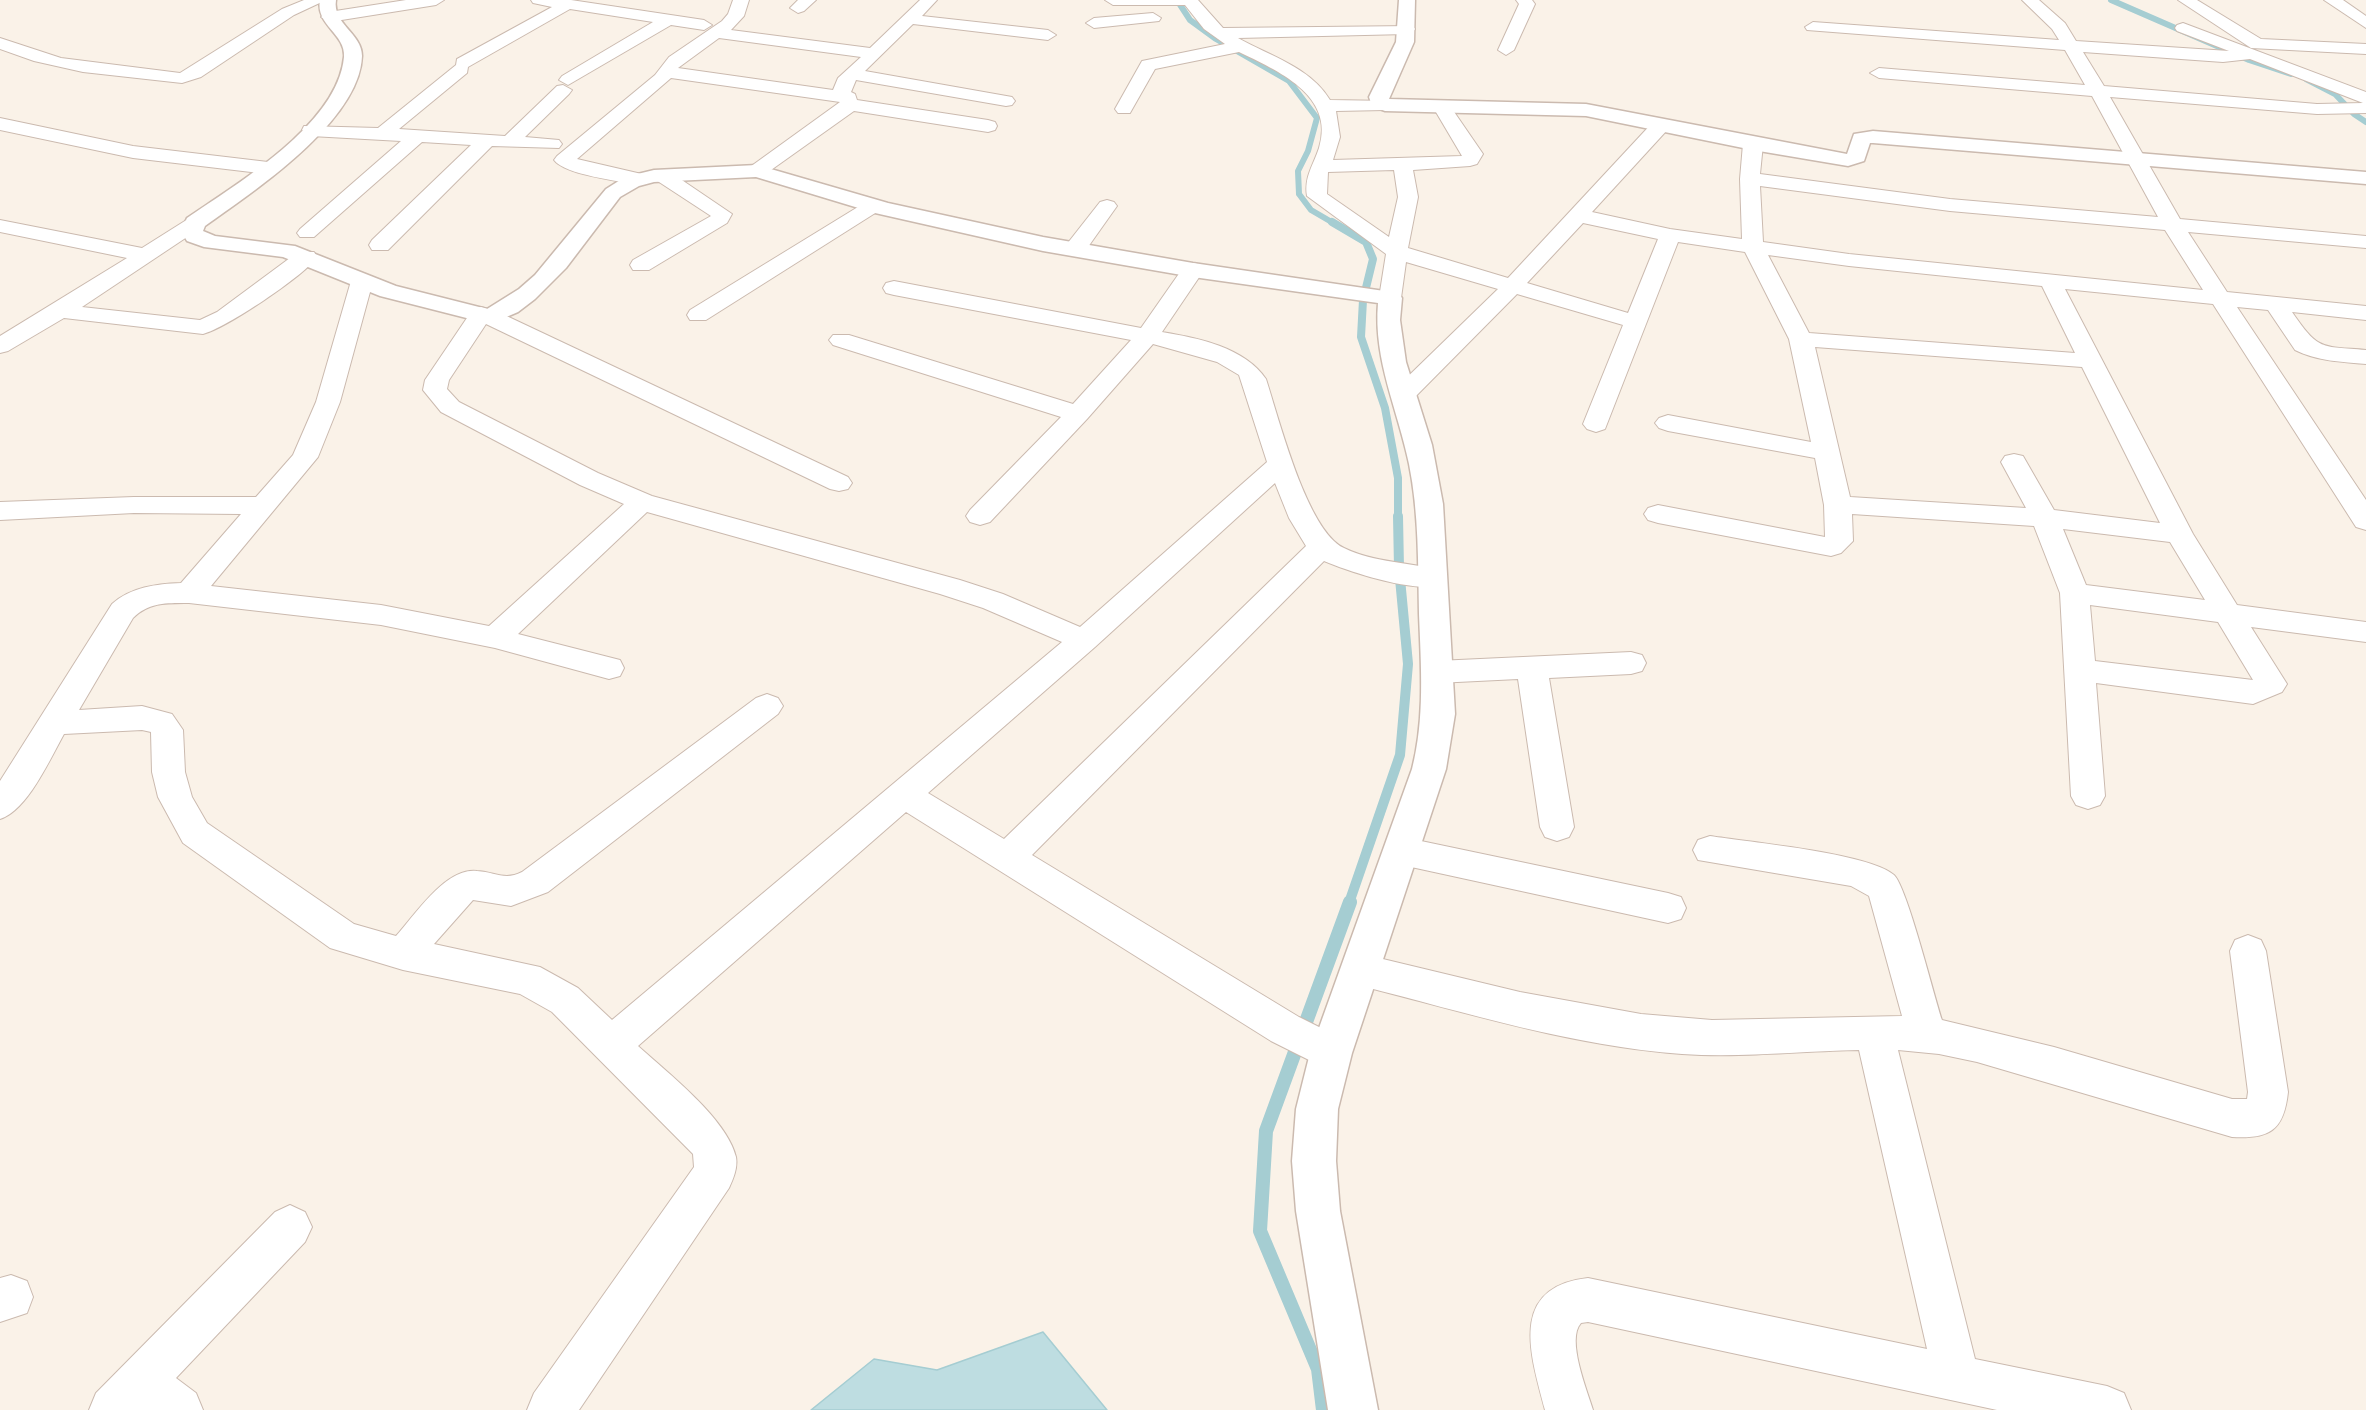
<!DOCTYPE html>
<html>
<head>
<meta charset="utf-8">
<style>
  body { margin:0 }
  canvas { display:block; background:#faf2e8 }
</style>
</head>
<body>
<canvas width="2366" height="1410"></canvas>
<script>
const ctx = document.querySelector('canvas').getContext('2d');
ctx.lineJoin = 'round';
function paint(path, color) { ctx.fillStyle = color; ctx.fill(path, 'evenodd'); }
function strokePath(path, color, width, dash) { ctx.strokeStyle = color; ctx.lineWidth = width; ctx.lineCap = dash ? 'butt' : 'round'; ctx.setLineDash(dash || []); ctx.stroke(path); }
const water = new Path2D(`
  M1043,1332l64,78h-296l63,-51 63,11z`);
paint(water, '#bedde1');
strokePath(water, '#a5cdd2', 1.5);
strokePath(new Path2D(`
  M1177,0l13,20 26,19 73,42 28,37 -9,33 -10,20 1,23 12,16 24,14
  M2111,0l138,60 42,14
  M2306,79l29,15 19,20 12,8`), '#a5cdd2', 6);
strokePath(new Path2D(`
  M1332,222l34,20 7,17 -10,41 -2,37 24,71 13,70v39`), '#a5cdd2', 8);
strokePath(new Path2D(`
  M1349,903l51,-148 8,-91 -9,-96 -1,-52`), '#a5cdd2', 10);
strokePath(new Path2D(`
  M1323,1410l-5,-41 -58,-138 6,-100 84,-229`), '#a5cdd2', 14);
const minor = new Path2D(`
  M304,0h22l-32,15 -93,62 -19,6 -99,-11 -49,-11 -34,-12v-11l61,20 119,15 102,-64z
  M406,0h38l-8,5 -107,17 -8,-5 8,-5z
  M531,0h40l133,20 8,5 -8,5 -33,-5 -103,60 -9,-5 3,-4 91,-54 -83,-13 -102,58 -1,6 -68,56 106,7 52,-50 6,-1 9,5 -3,4 -44,43 34,3 3,4 -3,4 -67,-2 -104,104h-16l-3,-5 3,-5 99,-95 -49,-3 -108,95h-14l-3,-4 3,-4 101,-88 -90,-5 -9,-6 2,-4 74,2 78,-63 1,-6 95,-52 -19,-4z
  M733,0h16l-5,16 -13,14 139,18 50,-48h17l-15,16 126,14 8,5 -8,5 -135,-16 -48,47 147,26 3,4 -3,4 -6,1 -150,-26 -5,12 4,2 2,6 131,20 7,2 2,4 -2,4 -7,2 -134,-21 -90,64h-14l-3,-4 3,-4 90,-65 -169,-24 -94,81 69,16 3,4 -3,4 -7,2c-19,-4 -74,-10 -85,-25l3,-4 98,-81 14,-18 53,-36 6,-7zM719,38l142,19 -23,21 -5,12 -155,-22z
  M798,0h18l-12,11 -6,2 -8,-5z
  M1105,0h93l25,28 190,-2 2,3 -2,3 -6,2 -169,4c32,18 72,29 92,62l61,1 3,4 -9,5 -49,1 4,26 -7,23 129,-4 -29,-49 3,-4h12l35,51 -6,10 -7,2 -57,4 5,27 -10,51 100,30 147,-158h14l2,4 -2,4 -77,84 78,17 72,10 -2,-60 3,-35 10,-6 10,6 -3,30 190,25 208,18 -66,-121 -213,-18 -9,-5 9,-5 206,17 -20,-35 -258,-20 -2,-3 8,-5 246,18 -7,-11 -30,-29h17l26,23 11,18 153,10 -52,-20 -2,-3 2,-3 6,-2 183,69v21l-49,1 -207,-17 70,122 186,17v12l-178,-16 39,60 139,14v14l-74,-8c27,39 28,34 74,38v14c-24,-2 -49,-3 -71,-14l-27,-40 -31,-3 129,193v30l-10,-3 -143,-223 -148,-15 128,245 44,71 129,17v20l-115,-15 36,57 -5,8 -29,12 -157,-21 9,113 -5,9 -12,4 -12,-4 -5,-9 -11,-203 -26,-67 -182,-12 1,27 -12,12 -10,3 -173,-33 -10,-3 -4,-6 4,-6 10,-3 167,32 -1,-32 -9,-47 -147,-27 -9,-3 -4,-5 4,-5 9,-3 143,27 -22,-103 -44,-87 -67,-10 -73,187 -9,3 -9,-3 -4,-5 40,-99 -106,-31 -104,105 -9,2 -9,-2 -3,-5 3,-5 103,-100 -92,-27 -5,36 -3,5h-16l-3,-5 7,-44 -79,-58c-3,-19 6,-30 12,-48 17,-53 -43,-78 -80,-96l-84,17 -25,44h-12l-3,-4 27,-48 83,-17 -21,-15 -19,-24h-72zM2083,52l140,10 27,-3 113,44 -46,1 -213,-18zM1394,170l4,27 -9,40 -62,-43 1,-22zM1760,186l190,25 215,19 38,60 -354,-36 -86,-12zM1583,223l75,16 -30,74 -101,-30zM1768,255l81,11 193,20 33,67 -266,-20zM1815,347l267,20 78,156 -106,-13 -31,-54 -9,-2 -9,2 -4,6 25,46 -176,-11zM2063,529l107,13 35,58 -119,-15zM2090,605l128,17 35,58 -158,-19z
  M1516,0h16l3,4 -21,46 -8,5 -8,-5 21,-46z
  M2178,0h19l64,39 105,5v10l-115,-6z
  M2324,0h19l23,16v12z
  M1153,13l8,5 -2,3 -65,7 -8,-5 8,-5z
  M0,118l133,28 135,16 10,6 -10,6 -135,-16 -133,-28z
  M663,170l7,2 62,42 -5,9 -78,47h-16l-3,-5 3,-5 78,-44 -55,-36 -3,-4 3,-4z
  M873,200l7,2 3,4 -3,4 -174,110h-16l-3,-5 3,-5 176,-108z
  M1107,200l7,2 3,4 -34,48h-16l-3,-5 3,-5 33,-42z
  M195,217l7,2 3,4 -3,4 -120,80 118,13 17,-8 81,-60h16l3,5c-13,19 -91,71 -114,77l-139,-16 -56,33 -8,2v-17l127,-78 -127,-26v-12l142,28 46,-29z
  M1193,263l8,2 3,5 -42,62c36,6 82,15 104,47 13,40 41,152 78,169 31,15 66,14 99,23l4,7 -4,7c-29,8 -90,-12 -119,-24l-292,294 267,162 46,23 6,13 -6,13 -14,5 -60,-30 -365,-229 -268,234c30,27 89,73 98,111 2,11 -3,22 -7,31l-150,222h-52l7,-17 160,-226 -1,-13 -141,-142 -32,-18 -117,-24 -73,-22 -147,-105 -25,-46 -6,-25 -1,-40 -9,-2 -78,4c-14,25 -37,77 -64,85v-38l112,-177c19,-17 44,-20 69,-21l60,-69 -107,-1 -134,7v-18l134,-5h122l37,-42 23,-53 35,-121 3,-5h16l3,5 -33,121 -22,55 -107,129 170,19 108,21 135,-122 -44,-19 -139,-73 -18,-22 2,-10 48,-71 8,-2 17,5 350,165 4,6 -4,6 -9,2 -9,-2 -344,-165 -37,56 -2,9 12,13 139,71 54,23 308,84 43,14 77,33 187,-165 -28,-87 -22,-13 -64,-18 -66,75 -97,103 -10,3 -10,-3 -4,-6 4,-6 91,-93 -228,-72 -4,-5 4,-5h16l224,69 58,-64 -237,-45 -8,-2 -3,-5 3,-5 8,-2 247,47 44,-63zM1275,483l14,35 17,28 -302,293 -76,-46 167,-146zM647,512l293,82 43,14 79,34 -450,378 -34,-32 -38,-21 -106,-23 39,-44 38,6 37,-14 230,-178 5,-8 -5,-8 -11,-4 -11,4 -234,174c-17,9 -27,0 -45,-1 -31,-4 -62,44 -81,65l-42,-12 -147,-101 -15,-26 -7,-25 -2,-42 -11,-16 -30,-8 -63,4 54,-92c16,-16 34,-15 56,-15l192,22 114,23 114,31 11,-3 4,-8 -4,-8 -102,-26z
  M1631,652l11,3 4,8 -4,8 -11,3 -82,4 25,149 -5,10 -12,4 -12,-4 -5,-10 -22,-148 -81,4 -11,-3 -4,-8 4,-8 11,-3z
  M1710,836c38,6 159,17 184,39 13,12 40,121 48,145l112,27 178,52h15l1,-7 -18,-141 5,-11 13,-5 13,5 5,11 22,141c-4,39 -19,47 -56,45l-255,-75 -38,-8 -41,-4 77,309 132,27 17,7 7,17h-134l-409,-88 -7,1c-15,16 6,67 12,87h-48c-14,-54 -38,-123 43,-132l339,71 -68,-299c-59,1 -118,8 -177,4 -109,-8 -215,-41 -320,-68l-13,-5 -6,-11 6,-11 13,-5 158,38 121,22 71,6 190,-4 -33,-120 -18,-10 -153,-26 -5,-10 5,-10z
  M1402,837l266,56 13,4 5,11 -5,11 -13,4 -266,-58 -12,-4 -5,-10 5,-10z
  M290,1205l15,7 7,15 -7,15 -129,136 20,15 7,17h-114l7,-17 179,-181z
  M11,1275l16,6 6,16 -6,16 -27,9v-44z`);
const tertiary = new Path2D(`
  M320,0h16c-4,24 26,33 26,56 -2,65 -109,136 -157,170l-2,5 12,5 80,10 101,40 91,23 32,-20 16,-14 71,-86 19,-12 29,-7 103,-5 131,38 155,34 150,26 205,30 4,5 -2,22 6,42 26,83 11,59 12,210 -9,55 -94,284 -14,56 -2,52 4,50 38,199h-50l-32,-199 -4,-50 4,-52 14,-56 102,-284c13,-51 9,-102 7,-155 -1,-49 0,-101 -10,-150 -11,-54 -36,-104 -31,-161l-185,-26 -150,-26 -168,-38 -119,-36 -102,5 -15,4 -19,11 -54,71 -31,31 -17,13 -28,12 -110,-28 -97,-39 -79,-10 -17,-6 -6,-10 6,-13c51,-35 151,-94 157,-161 2,-23 -29,-32 -24,-57z
  M1399,0h16l-1,42 -25,57 197,5 261,50 7,-20 19,-3 493,41v12l-493,-41h-3l-6,18 -16,5 -95,-16 -167,-34 -201,-5 -13,-5 -3,-9 27,-55z`);
strokePath(minor, '#cbbaaf', 2);
strokePath(tertiary, '#cbbaaf', 3);
paint(minor, '#fff');
paint(tertiary, '#fff');
</script>
</body>
</html>
